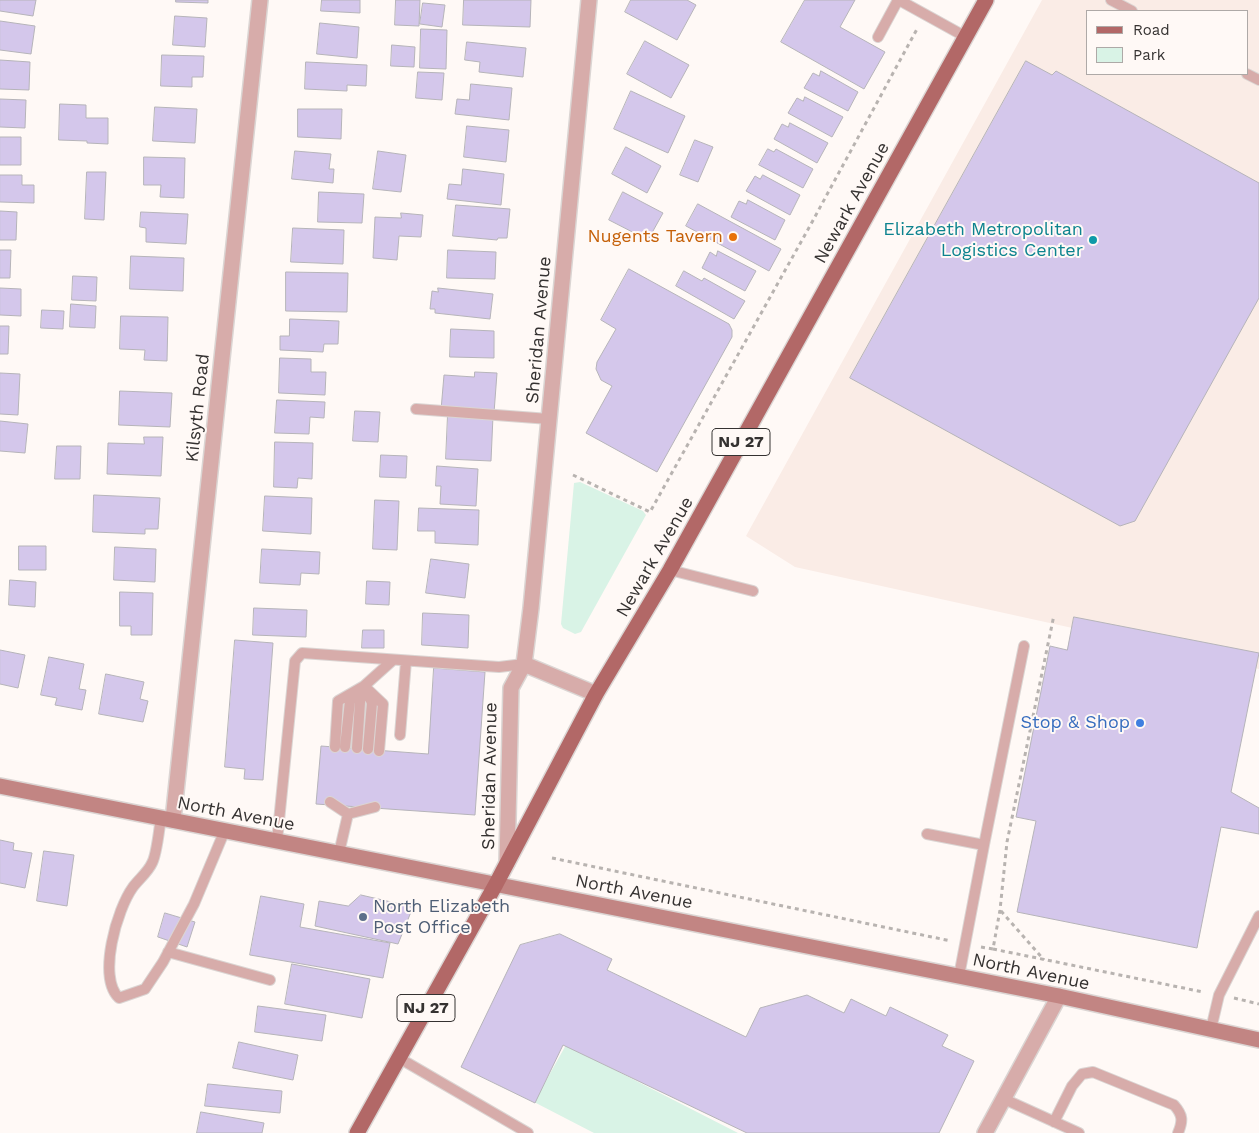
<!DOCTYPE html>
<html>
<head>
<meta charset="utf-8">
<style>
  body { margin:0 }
  #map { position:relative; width:1259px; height:1133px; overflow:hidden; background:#fff9f6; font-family:"Work Sans",sans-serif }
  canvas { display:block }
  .legend { position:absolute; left:1086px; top:10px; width:162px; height:65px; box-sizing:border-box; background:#fff9f6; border:1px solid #aea9a7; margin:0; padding:6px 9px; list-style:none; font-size:15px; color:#353231 }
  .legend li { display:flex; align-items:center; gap:10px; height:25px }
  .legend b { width:25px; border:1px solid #aea9a7 }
</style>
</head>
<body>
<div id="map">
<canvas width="1259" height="1133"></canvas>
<ul class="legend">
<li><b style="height:6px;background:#b26867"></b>Road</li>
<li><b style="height:14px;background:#d9f3e6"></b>Park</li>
</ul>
</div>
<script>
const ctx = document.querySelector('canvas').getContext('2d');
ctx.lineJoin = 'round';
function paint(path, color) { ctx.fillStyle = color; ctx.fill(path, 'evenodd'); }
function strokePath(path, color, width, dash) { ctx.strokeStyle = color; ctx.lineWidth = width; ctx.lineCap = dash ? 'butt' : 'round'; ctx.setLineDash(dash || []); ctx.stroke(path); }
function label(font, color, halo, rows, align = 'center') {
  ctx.font = font + ' "Work Sans",sans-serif'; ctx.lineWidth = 4; ctx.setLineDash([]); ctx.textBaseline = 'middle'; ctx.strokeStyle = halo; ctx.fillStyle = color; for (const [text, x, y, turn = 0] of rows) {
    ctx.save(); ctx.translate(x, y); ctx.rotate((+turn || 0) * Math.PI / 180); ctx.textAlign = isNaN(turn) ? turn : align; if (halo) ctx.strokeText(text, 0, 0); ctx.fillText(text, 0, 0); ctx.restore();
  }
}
paint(new Path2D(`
  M1042,0h217v669l-464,-102 -49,-31zM1088,11h160v63h-160z`), '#faece6');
paint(new Path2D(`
  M580,482l63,29 3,4 -65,117 -6,2 -12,-6 -2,-4 13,-141z
  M566,1045l172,88h-144l-60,-31z`), '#d9f3e6');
const building = new Path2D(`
  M0,0h36l-3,16 -33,-5z
  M176,0h32v3l-32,-1z
  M322,0h38v13l-39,-2z
  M396,0h24l-1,26 -24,-1z
  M464,0h67l-1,27 -67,-2z
  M631,0h56l9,5 -19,35 -52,-28z
  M805,0h50l-15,27 45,25 -21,37 -83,-47z
  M423,3l22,2 -3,22 -22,-3z
  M175,16l32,2 -2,29 -32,-2z
  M0,21l35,5 -4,28 -31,-4z
  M320,23l39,4 -2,31 -40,-4z
  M421,29l26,1 -1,39 -26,-1z
  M645,41l44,24 -18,33 -44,-24z
  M467,42l59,6 -3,29 -44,-5 1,-10 -15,-2z
  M392,45l23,2 -1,20 -23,-1z
  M162,55l42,1 -1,21h-11v10l-31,-1z
  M0,60l30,2 -1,28 -29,-1z
  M1026,61l26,14 4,-4 203,112v115l-124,223 -15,5 -270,-148z
  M306,62l61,3 -1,21 -19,-1v6l-42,-2z
  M821,71l37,21 -10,19 -44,-23 9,-15 6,3z
  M418,72l26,1 -2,27 -26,-2z
  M471,84l41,4 -3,32 -54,-6 2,-15 12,1z
  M631,91l54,25 -17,37 -54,-24z
  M805,97l38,20 -11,20 -44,-24 9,-15 6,3z
  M0,99l26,1 -1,28 -25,-1z
  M60,104l26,1v13h22v26l-21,-1v-2l-28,-1z
  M155,107l42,2 -2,34 -42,-2z
  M298,109h44l-1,30 -43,-2z
  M790,123l38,20 -11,20 -43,-24 8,-15 6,3z
  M467,126l42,4 -3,32 -42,-5z
  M0,137h21v28h-21z
  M695,140l18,7 -15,35 -18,-7z
  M626,147l35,19 -14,27 -35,-19z
  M768,149l6,3 2,-3 37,20 -10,19 -44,-23z
  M295,151l36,3 -2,15h5l-1,14 -41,-4z
  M378,151l28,4 -5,37 -28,-3z
  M144,157l41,1 -1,40 -24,-1 1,-12h-17z
  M463,169l41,5 -3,31 -54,-6 2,-15 12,1z
  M87,172h19l-2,48 -19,-1z
  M0,175h22v10h12v18l-34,-1z
  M763,175l37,20 -10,20 -44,-24 9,-15 5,3z
  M319,192l45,2 -2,29 -44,-1z
  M623,192l40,21 -15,27 -39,-20z
  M748,200l37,20 -10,20 -44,-23 8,-16 7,3z
  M698,204l83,45 -12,22 -83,-45z
  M456,205l54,4 -3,29h-9l-1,2 -44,-4z
  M0,211l17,1 -1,28h-16z
  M141,212l47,2 -2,30 -40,-2v-14l-6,-1z
  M401,213l22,2 -2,22 -22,-1 -2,24 -24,-2 2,-41 26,1z
  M293,228l51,2 -1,34 -52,-2z
  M0,250h11l-1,28h-10z
  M448,250l48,2 -1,27 -48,-1z
  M718,251l38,20 -11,20 -43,-23 8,-16 6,4z
  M131,256l53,2 -1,33 -53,-2z
  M629,269l100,55 3,6v7l-75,135 -71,-39 26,-47 -11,-6 -5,-11 1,-7 19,-33 -15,-9z
  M684,271l18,10 2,-3 41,23 -11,18 -58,-33z
  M286,272l62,1 -1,39 -61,-1z
  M73,276l24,1 -1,24 -24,-1z
  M0,288l21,1v27l-21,-1z
  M438,288l55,6 -3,25 -55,-6v-4h-5l2,-18 6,1z
  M71,304l25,2 -1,22 -25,-1z
  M42,310l22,1 -1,18 -22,-1z
  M121,316l47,1 -1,44 -23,-1 1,-10 -25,-1z
  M290,319l49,2 -1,23h-14l-1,8 -43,-2v-14h9z
  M0,326h9l-1,28h-8z
  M451,329l43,2v27l-44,-1z
  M280,358l31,1v13h15l-1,23 -46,-2z
  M475,372l22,1 -3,40 -53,-3 3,-35 30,2z
  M0,373l20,1 -2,41 -18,-1z
  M120,391l52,2 -2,34 -51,-2z
  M277,400l48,2 -1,16 -14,-1 -1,17 -34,-1z
  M355,411l25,1 -2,30 -25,-1z
  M448,414l45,2 -2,45 -45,-2z
  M0,421l28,3 -3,29 -25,-2z
  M144,437h19l-2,39 -54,-2 1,-31 36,1z
  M275,442l38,1 -1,36 -14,-1 -1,10 -23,-1z
  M57,446h24l-1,33h-25z
  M381,455l26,1 -1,22 -26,-1z
  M437,466l41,3 -2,37 -36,-2 1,-18h-5z
  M94,495l66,3 -2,31h-13v5l-52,-2z
  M265,496l47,2 -1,36 -48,-3z
  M375,500l24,1 -2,49 -24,-1z
  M419,508l60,2 -1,35 -43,-2v-12h-17z
  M19,546h27v24h-27z
  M115,547l41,2 -1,33 -41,-2z
  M262,549l58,3 -1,22 -18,-1 -1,12 -40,-2z
  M431,559l38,5 -4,34 -39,-5z
  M10,580l26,2 -1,25 -26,-2z
  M367,581l23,1 -1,23 -23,-1z
  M120,592l33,1 -1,42h-21v-9h-11z
  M254,608l53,2 -1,27 -53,-2z
  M423,613l46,2 -1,33 -46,-3z
  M1074,617l185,36 -28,139 28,16v26l-38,-7 -24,121 -180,-36 19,-91 -20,-4 34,-171 17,4z
  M363,630h21v18h-22z
  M235,640l38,3 -10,137 -19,-1 1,-10 -20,-2z
  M0,650l25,5 -7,33 -18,-4z
  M49,657l35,7 -5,25 7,1 -4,20 -27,-5 2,-7 -16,-3z
  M434,668l51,4 -10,143 -159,-11 5,-58 107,8z
  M106,674l38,8 -4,17 8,2 -5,21 -44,-8z
  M0,840l14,3 -1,7 19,3 -7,35 -25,-5z
  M44,851l30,4 -7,51 -30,-5z
  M361,895l52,12 -15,37 -83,-18 4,-25 29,5z
  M261,896l43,8 -4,23 90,16 -7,35 -133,-23z
  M165,913l30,9 -8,25 -29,-10z
  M560,934l52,25 -5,11 139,67 14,-29 47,-13 37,18 7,-14 35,17 4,-9 58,28 -6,11 32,15 -35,72h-192l-184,-88 -28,58 -74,-36 59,-122z
  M292,964l78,15 -8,39 -77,-14z
  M258,1006l68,9 -4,26 -67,-9z
  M239,1042l59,13 -5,25 -60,-12z
  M208,1084l74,7 -2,22 -75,-7z
  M201,1112l63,11 -2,10h-65z`);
paint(building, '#d4c7eb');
strokePath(building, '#b6b4b9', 1);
const lane = new Path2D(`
  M899,0l67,37
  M1111,0l21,11
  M878,37l20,-37
  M1247,74l12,6
  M416,409l133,10
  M670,570l83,21
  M364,686l19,18 -4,47
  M367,691l5,12 -4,46
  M400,735l6,-74
  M335,747l3,-46 26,-15 29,-26
  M345,747l5,-46 8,-9
  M357,748l3,-46 4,-15
  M330,802l18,12 -9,39
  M348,814l27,-7
  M161,818c-2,11 -4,36 -9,45 -4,9 -13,16 -19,24 -16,22 -36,90 -14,111l26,-9 18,-27 31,-58 31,-74
  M927,834l57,11
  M277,841l18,-180 7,-8 197,14 25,-3
  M168,952l102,28
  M959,976l25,-131 40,-199
  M1211,1029l8,-34 40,-79
  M399,1058l129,75
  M1004,1099l75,34
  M1054,1122l18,-36 10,-12 11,-2 81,33c9,10 9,16 4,28`);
const street = new Path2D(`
  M524,664l72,30
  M173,820l87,-820
  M507,863l4,-175 13,-24 7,-56 58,-608
  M985,1133l74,-137`);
const secondary = new Path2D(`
  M0,786l1059,210 200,44`);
const primary = new Path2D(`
  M357,1133l139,-249 100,-190 74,-124 316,-570`);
strokePath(lane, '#dbd5d3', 12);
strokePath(street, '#dbd5d3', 18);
strokePath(secondary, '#dbd5d3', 18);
strokePath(primary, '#dbd5d3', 18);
strokePath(new Path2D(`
  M573,475l77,37 161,-288 106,-195
  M552,858l399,83
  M1001,911l43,49
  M981,947l12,2 7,-39 7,-68 47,-227
  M993,949l210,43
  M1234,998l25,6`), '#b8b3b0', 3, [4, 4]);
strokePath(lane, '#d7acaa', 10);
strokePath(street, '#d7acaa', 15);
strokePath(secondary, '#c28583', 15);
strokePath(primary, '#b26867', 15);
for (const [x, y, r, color] of [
  [733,237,5,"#e8710a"],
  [1093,240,5,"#0f9aa8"],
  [1140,723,5,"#3f7fe0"],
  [363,917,5,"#5c6f8a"]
]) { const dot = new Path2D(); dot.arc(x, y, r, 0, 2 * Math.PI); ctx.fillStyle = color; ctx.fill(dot); strokePath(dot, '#fff9f6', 2); }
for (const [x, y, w] of [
  [741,442,58],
  [426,1008,58]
]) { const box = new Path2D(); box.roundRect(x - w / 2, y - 13.5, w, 27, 4); ctx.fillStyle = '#fff9f6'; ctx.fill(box); strokePath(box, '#353231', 1); }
label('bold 16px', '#353231', null, [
  ["NJ 27",741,442],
  ["NJ 27",426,1008]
]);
label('18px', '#353231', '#fff9f6', [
  ["Newark Avenue",852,203,-61],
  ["Sheridan Avenue",539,330,-85],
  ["Kilsyth Road",198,408,-84],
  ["Newark Avenue",655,557,-60],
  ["Sheridan Avenue",490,776,-89],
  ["North Avenue",236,814,11],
  ["North Avenue",634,892,11],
  ["North Avenue",1031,972,12]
]);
label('18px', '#0d838f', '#fff9f6', [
  ["Elizabeth Metropolitan",1083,230],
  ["Logistics Center",1083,251]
], 'right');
label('18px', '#c56008', '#fff9f6', [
  ["Nugents Tavern",723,237]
], 'right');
label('18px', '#366cbe', '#fff9f6', [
  ["Stop & Shop",1130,723]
], 'right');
label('18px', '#4e5e75', '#fff9f6', [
  ["North Elizabeth",373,907],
  ["Post Office",373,928]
], 'left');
</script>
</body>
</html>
